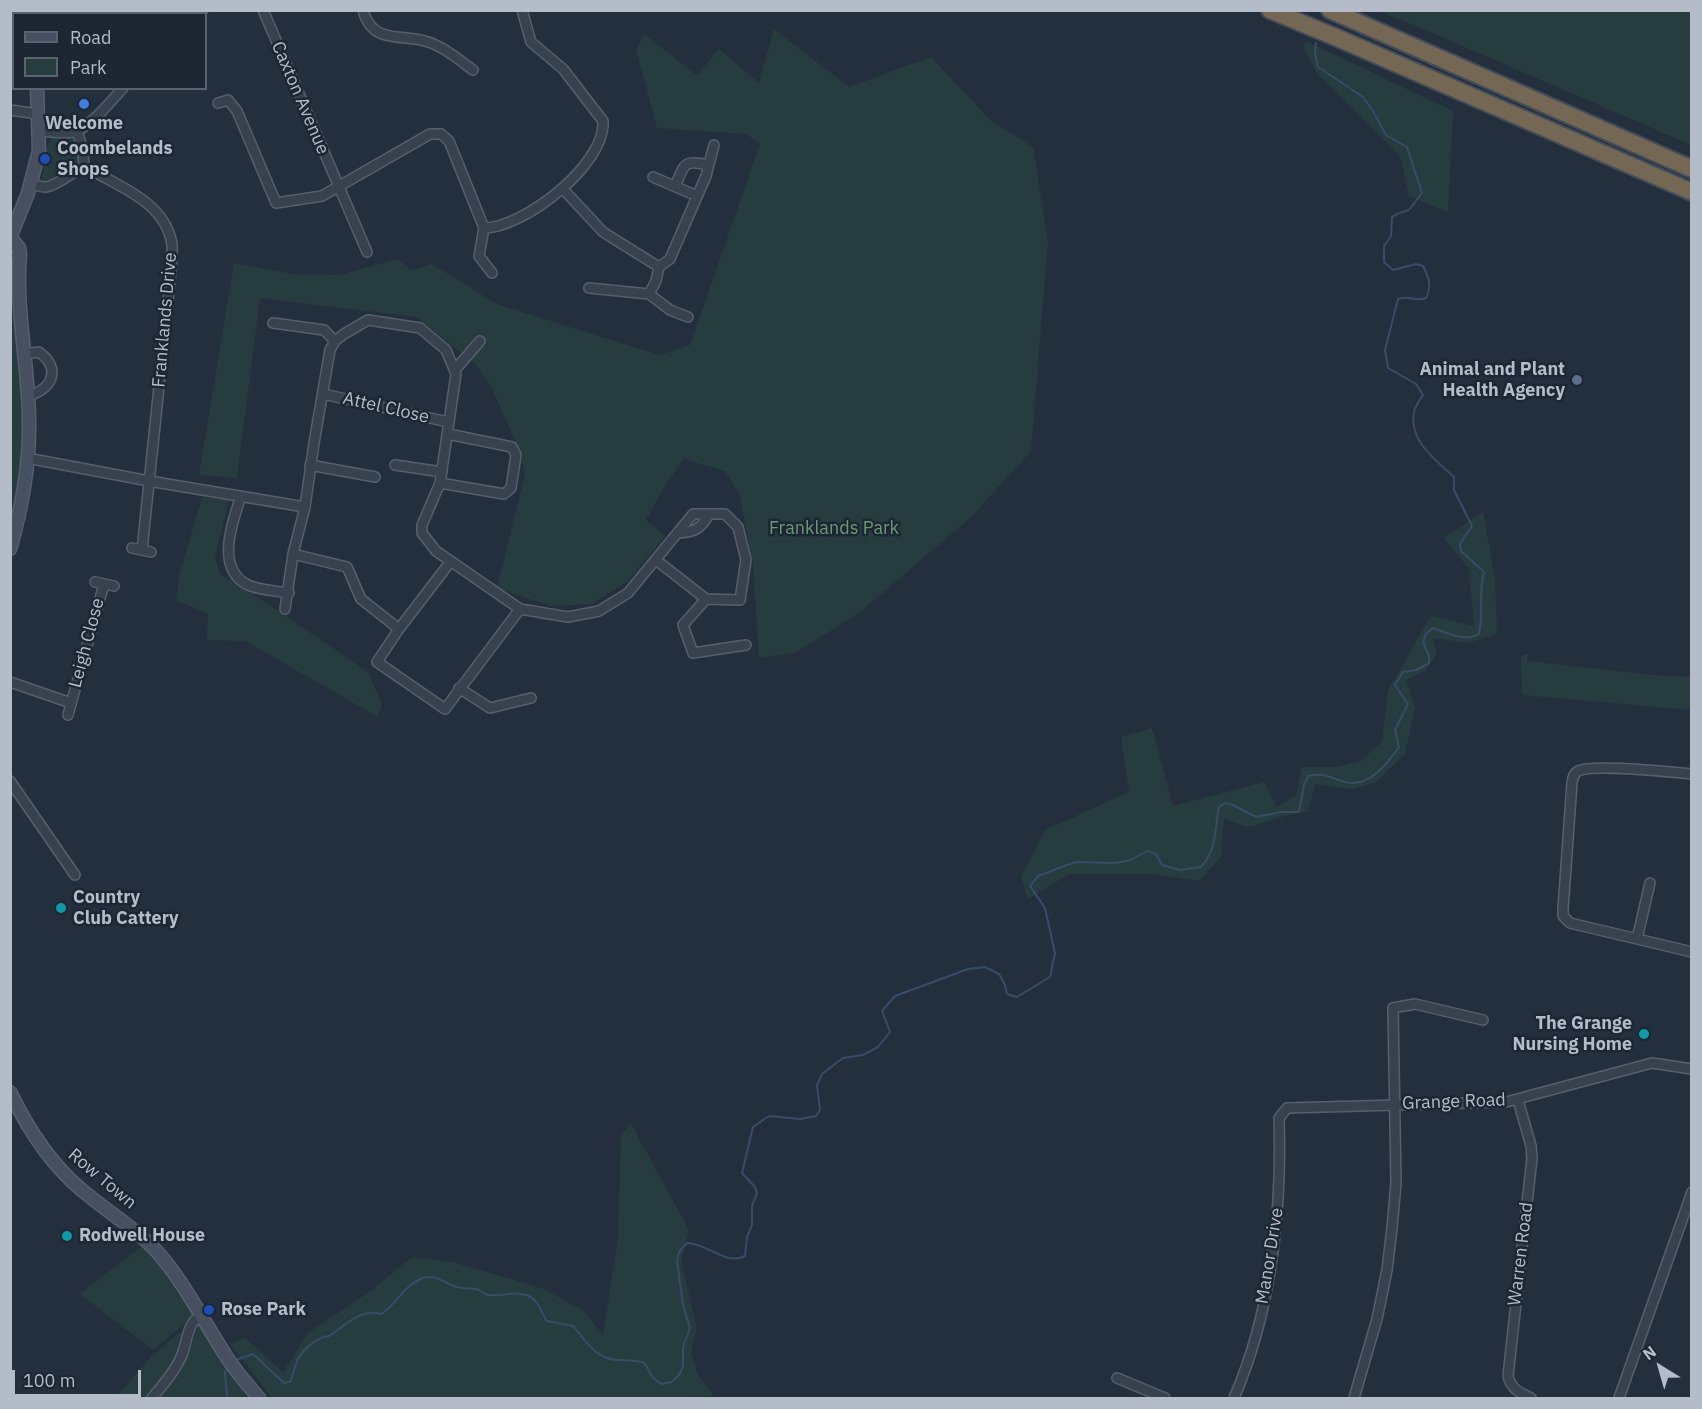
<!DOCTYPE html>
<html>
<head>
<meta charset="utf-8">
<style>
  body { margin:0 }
  #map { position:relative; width:1702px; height:1409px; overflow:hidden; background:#242f3e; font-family:"IBM Plex Sans",sans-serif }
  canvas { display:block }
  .frame { position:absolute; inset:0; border:12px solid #b4bcc9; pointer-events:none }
  .legend { position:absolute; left:12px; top:12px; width:195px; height:78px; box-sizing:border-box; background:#1d2633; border:2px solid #59626f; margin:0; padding:8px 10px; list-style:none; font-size:18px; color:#b4bcc9 }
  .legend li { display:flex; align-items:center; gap:12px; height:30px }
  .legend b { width:30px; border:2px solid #59626f }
  .north { position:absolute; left:1630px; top:1337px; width:60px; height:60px; -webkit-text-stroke:4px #1d2633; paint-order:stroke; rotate:323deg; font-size:16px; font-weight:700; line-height:24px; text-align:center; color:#b4bcc9 }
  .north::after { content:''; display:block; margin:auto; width:21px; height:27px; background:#b4bcc9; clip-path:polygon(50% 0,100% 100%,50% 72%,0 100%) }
  .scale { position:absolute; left:12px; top:1370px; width:129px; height:27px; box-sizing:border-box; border:3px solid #b4bcc9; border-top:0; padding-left:8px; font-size:18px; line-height:21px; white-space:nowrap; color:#b4bcc9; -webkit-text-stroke:4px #1d2633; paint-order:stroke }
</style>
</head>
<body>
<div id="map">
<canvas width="1702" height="1409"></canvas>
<div class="frame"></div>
<ul class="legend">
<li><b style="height:8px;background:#465061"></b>Road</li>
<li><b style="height:16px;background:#263c3f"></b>Park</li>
</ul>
<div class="north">N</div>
<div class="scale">100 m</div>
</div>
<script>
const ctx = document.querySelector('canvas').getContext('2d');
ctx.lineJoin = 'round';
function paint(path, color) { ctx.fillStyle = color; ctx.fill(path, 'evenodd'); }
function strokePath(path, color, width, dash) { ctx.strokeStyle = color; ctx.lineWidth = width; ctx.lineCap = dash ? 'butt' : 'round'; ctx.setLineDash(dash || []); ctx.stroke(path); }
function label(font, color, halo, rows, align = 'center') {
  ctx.font = font + ' "IBM Plex Sans",sans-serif'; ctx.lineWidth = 5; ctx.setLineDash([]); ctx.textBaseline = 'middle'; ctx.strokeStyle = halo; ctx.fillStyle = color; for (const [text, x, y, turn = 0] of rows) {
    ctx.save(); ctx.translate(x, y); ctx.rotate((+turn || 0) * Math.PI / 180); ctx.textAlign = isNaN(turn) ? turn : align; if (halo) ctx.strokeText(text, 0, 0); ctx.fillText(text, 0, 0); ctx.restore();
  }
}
paint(new Path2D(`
  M1377,11h314v134l-277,-120z
  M774,29l75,58 82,-30 60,64 42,26 15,94 -17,210 -60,66 -112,96 -64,40 -36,5 -6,-93 -13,-69 -15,-25 -41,-12 -20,28 -18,33 19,16 -38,46 -35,22 -41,2 -54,-18 28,-113 -5,-24 -31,-68 -14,-19 -59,-47 -156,-19 -23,180 -38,-3 35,-212 59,11 47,1 57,-16 14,11 21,-6 65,40 162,51 31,-10 70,-201 -14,-10 -89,-6 -21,-78 8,-16 53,41 22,-26 40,34z
  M1306,41l147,70 -5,101 -39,-16 -9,-40 -84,-84 -13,-25z
  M55,135c24,-1 22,6 26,28 -5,3 -10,4 -15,7 -9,5 -13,13 -24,11 2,-15 2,-35 13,-46z
  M11,260l2,6 10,138 -1,59 -11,51z
  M202,497l27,3 -14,57 5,17 48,30 100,68 14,31 -4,14 -133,-76 -38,-1 1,-26 -32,-14 4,-27z
  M1483,512l12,66 2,56 -29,9 -35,-5 4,16 -12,17 -19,9 9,27 -10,47 -30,29 -24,6 -36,-5 -7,28h-9l-52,15 -23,-9 -3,39 -22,24 -48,-7h-82l-41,25 -7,-22 24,-47 84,-38 -8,-55 31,-9 21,78 91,-24 13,25 19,-12 6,-28h35l24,-6 21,-20 6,-51 43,-74 43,10 -5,-57 -25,-31z
  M1524,654h4l-1,7 125,14 39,2v33l-169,-15 -1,-38z
  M631,1124l58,106 -8,30 16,68 -6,24 7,23 16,21 -43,2h-399l-42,-54 15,-6 38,34 25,-39 61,-41 43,-35 44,6 88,26 40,22 19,24 15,-97 3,-104z
  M141,1247c23,16 39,45 53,69l-41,34 -73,-56z
  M199,1324l48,74h-132l38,-43 27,-23 10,11z`), '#263c3f');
strokePath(new Path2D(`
  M235,1362l3,-3 15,-5 31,29 6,-1c3,-7 5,-16 8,-23 5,-10 20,-22 31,-23 17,-11 32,-28 52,-22 15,-8 22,-29 42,-36 13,-4 22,6 34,9 6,2 13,1 19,2 4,1 8,5 12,6 14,2 27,-5 41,1 10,4 12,18 18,25l26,5c11,12 18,26 34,32 9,4 33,1 37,5 8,9 3,13 18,21l9,-2 8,-7 4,-9v-19l7,-19 -7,-23 -6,-44 2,-9 8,-9c20,0 39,23 58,13l2,-19 5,-12v-19l5,-13 -2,-6 -13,-14 11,-46 16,-11 31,3 16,-3 4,-6 -3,-25 5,-11 21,-16 20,-3 15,-8 12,-15 -8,-21 13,-15 73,-27 17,-2 14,7 6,11 2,9 10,3 33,-20 5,-24 -10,-45 -15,-22 8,-10 37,-14 41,1 15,-3 16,-9 9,3 6,11 18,5 21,-3c17,-20 13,-36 18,-60l6,-4 8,2 23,12 25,-5h18l5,-27 4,-9c19,-5 26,5 42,7 22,2 38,-21 49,-36l-4,-17 13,-26 -13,-19 8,-13 13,-2 13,-7v-7l-6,-14 3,-8 7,-6c14,5 32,14 46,6 5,-21 -1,-41 5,-62l-23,-21 -1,-7 12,-18 -18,-36v-13c-18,-17 -46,-36 -40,-65 1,-6 6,-12 9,-17l-7,-11 -28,-16 -3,-18 13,-51c11,-4 16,3 28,-1 6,-12 3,-20 -3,-32l-7,-2 -23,6 -9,-8v-16l7,-10 1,-19 7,-4 10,-3 13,-17 -15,-46 -21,-12 -13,-24 -10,-14 -45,-30 -3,-13 1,-11
  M227,1398l-2,-26 4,-4`), '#394c67', 2);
const street = new Path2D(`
  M122,10l2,4
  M263,10l104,242
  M363,10c9,34 36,24 62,31 18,5 33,18 48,29
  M62,14l4,-4
  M199,14l4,-4
  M218,103l10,-3 9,11 39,92 46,-7 108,-62h11l8,7 35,87 -5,28 13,17
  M10,110l28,4
  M77,130l6,21 1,15
  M39,131c11,1 23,3 34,1 17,-4 38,-31 50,-44
  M84,166c33,20 81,35 88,78 1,12 -1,25 -2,38l-28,268
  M653,177l44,19
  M31,184c4,1 10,3 14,3 10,0 29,-16 39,-21
  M675,186c10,-21 7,-27 33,-21
  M563,189l40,43 56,35
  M484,228c40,0 122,-64 119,-107l-40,-52 -32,-27 -9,-32
  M589,288l60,6 7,-13 3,-14 11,-8 6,-14 30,-69 8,-31
  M649,294l21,16 18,7
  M273,323l51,7 11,11
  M24,354l15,-2c23,17 13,38 -12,44
  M455,370l25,-29
  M323,394l125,28
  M27,458l122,23 156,26
  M310,465l65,12
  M395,465l47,7
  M440,483l64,11 7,-6 5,-33 -4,-8 -64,-13
  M241,496c-9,27 -26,73 7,89 11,5 28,6 41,8
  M678,533c17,-1 23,-4 31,-19
  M132,548l19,4
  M293,554l54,13 14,32 38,30
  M451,561l-52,68 -22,33 68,47 75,-100
  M95,582l19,4
  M706,599l-23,26 10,28 53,-8
  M285,609l8,-55 12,-47 9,-64 16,-93 5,-9 9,-7 24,-14 52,8 26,22 10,24 -16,109 -18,42v8l14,18 84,58 48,8 31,-6 29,-18 65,-79h32l13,13 8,33 -6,40 -34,-1 -50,-39
  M10,682l61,21
  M459,688l31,20 41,-10
  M68,715l36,-131
  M1692,774c-20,-2 -100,-10 -114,-3 -5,3 -5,7 -6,12l-9,126v7l7,7 122,29
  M10,781l65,94
  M1637,939l13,-56
  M1518,1100l13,46 1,12 -24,218c3,13 11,16 23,22
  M1117,1378l48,20
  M152,1398c11,-13 23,-27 30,-43 6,-16 4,-30 20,-41
  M1234,1398c38,-88 48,-185 45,-280l8,-10 219,-6 146,-39 40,6
  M1354,1398l23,-79 10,-49 5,-42 4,-45 -3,-175 22,-4 68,16
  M1619,1398l73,-206`);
const secondary = new Path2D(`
  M18,10l1,4
  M10,238l18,-45 11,-42 -2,-63
  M10,549c12,-42 20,-84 19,-128 0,-55 -14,-110 -9,-166l-1,-7 -8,-10
  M10,1092c18,37 41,73 73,99 26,22 55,39 77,64 27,32 45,69 68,104 9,14 20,26 31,39`);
const highway = new Path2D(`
  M1270,10l63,26 359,156
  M1330,10l362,159`);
strokePath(street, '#565f6c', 12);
strokePath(secondary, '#565f6c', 15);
strokePath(highway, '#434c59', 20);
strokePath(street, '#38414e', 9);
strokePath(secondary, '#465061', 12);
strokePath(highway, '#746855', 16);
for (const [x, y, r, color] of [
  [84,104,6,"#3f7fe0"],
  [45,159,6,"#1a4fb4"],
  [1577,380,6,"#5c6f8a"],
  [61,908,6,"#0f9aa8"],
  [1644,1034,6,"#0f9aa8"],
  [67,1236,6,"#0f9aa8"],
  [209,1310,6,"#1a4fb4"]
]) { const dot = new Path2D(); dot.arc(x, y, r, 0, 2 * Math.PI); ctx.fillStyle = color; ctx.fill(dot); strokePath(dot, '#1d2633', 2); }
label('18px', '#b4bcc9', '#1d2633', [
  ["Caxton Avenue",300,98,67],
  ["Franklands Drive",165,320,-85],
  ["Attel Close",386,408,13],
  ["Leigh Close",87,643,-75],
  ["Grange Road",1454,1102,-2],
  ["Row Town",102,1179,40],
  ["Warren Road",1521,1254,-83],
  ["Manor Drive",1270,1256,-81]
]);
label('bold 18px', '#b4bcc9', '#1d2633', [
  ["Welcome",84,124,"center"],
  ["Coombelands",57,149],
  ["Shops",57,170],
  ["Animal and Plant",1565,370,"right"],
  ["Health Agency",1565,391,"right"],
  ["Country",73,898],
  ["Club Cattery",73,919],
  ["The Grange",1632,1024,"right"],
  ["Nursing Home",1632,1045,"right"],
  ["Rodwell House",79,1236],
  ["Rose Park",221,1310]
], 'left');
label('18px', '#6b9a76', '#1d2633', [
  ["Franklands Park",834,529]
]);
</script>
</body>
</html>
